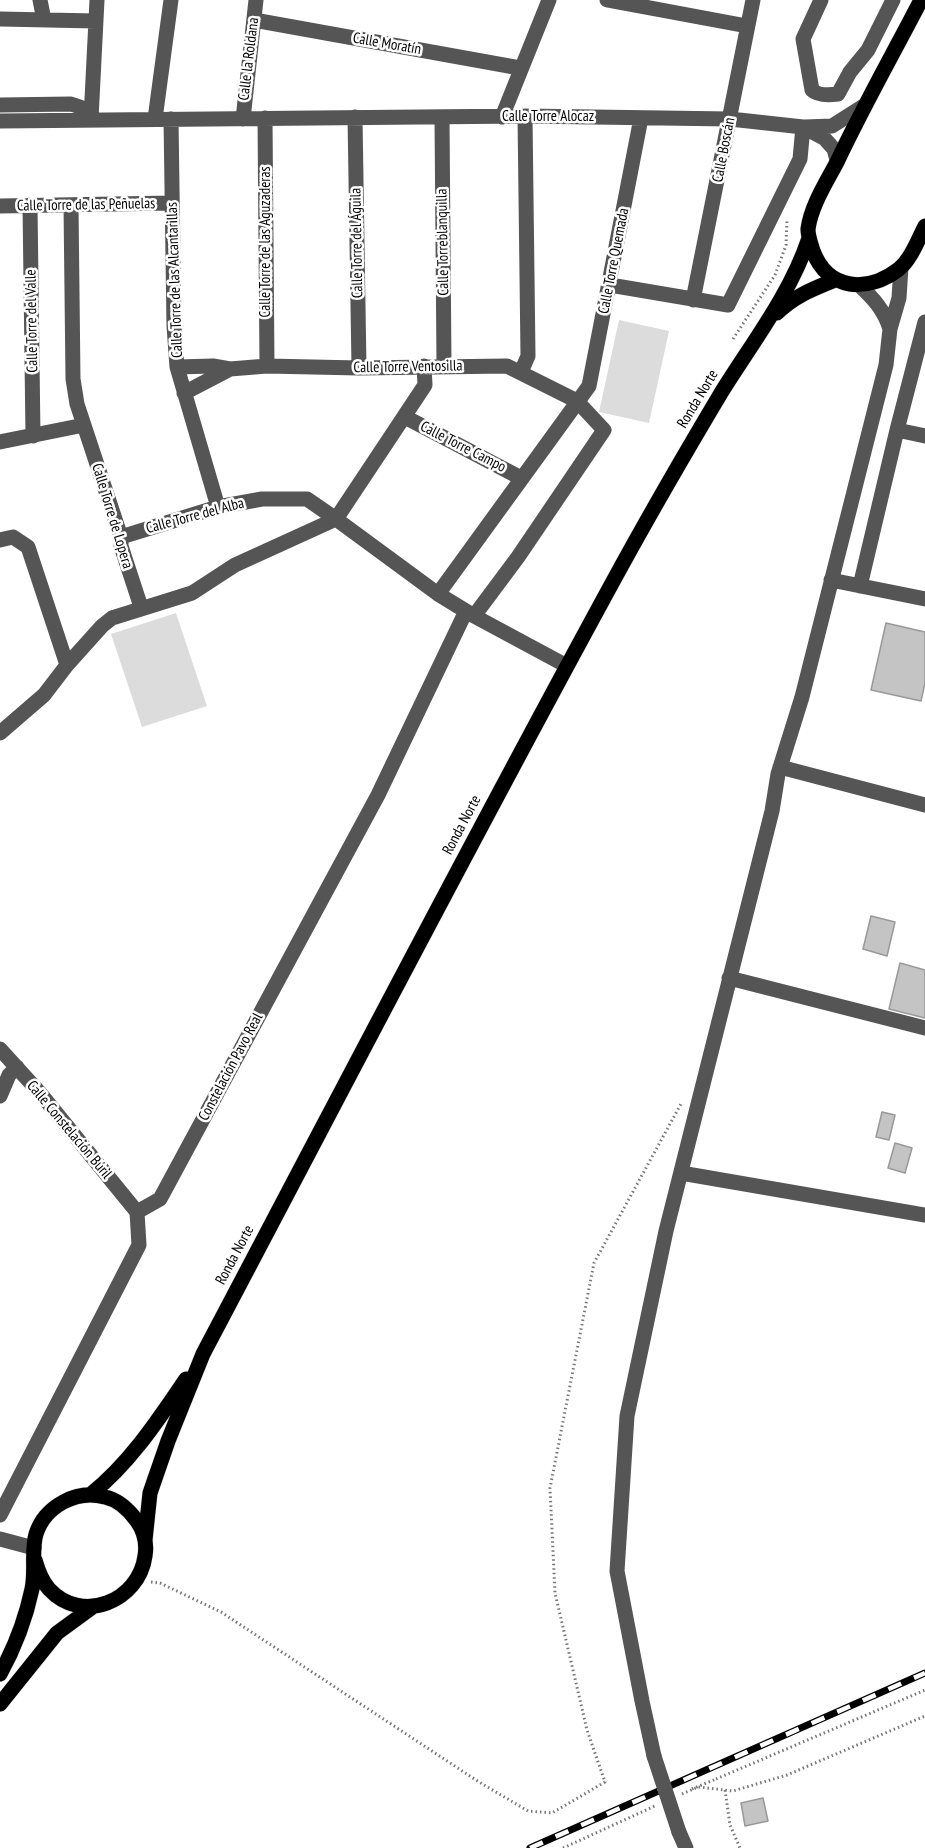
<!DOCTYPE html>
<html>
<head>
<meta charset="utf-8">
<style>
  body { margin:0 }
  canvas { display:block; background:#fff }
</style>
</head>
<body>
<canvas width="925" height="1848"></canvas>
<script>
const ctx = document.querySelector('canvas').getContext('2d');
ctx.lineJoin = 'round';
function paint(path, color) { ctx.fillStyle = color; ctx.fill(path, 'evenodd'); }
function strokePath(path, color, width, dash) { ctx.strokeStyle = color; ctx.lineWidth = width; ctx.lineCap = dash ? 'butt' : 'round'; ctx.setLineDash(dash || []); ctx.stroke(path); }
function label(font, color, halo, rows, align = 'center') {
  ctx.font = font + ' "PT Sans Narrow",sans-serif'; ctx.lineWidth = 5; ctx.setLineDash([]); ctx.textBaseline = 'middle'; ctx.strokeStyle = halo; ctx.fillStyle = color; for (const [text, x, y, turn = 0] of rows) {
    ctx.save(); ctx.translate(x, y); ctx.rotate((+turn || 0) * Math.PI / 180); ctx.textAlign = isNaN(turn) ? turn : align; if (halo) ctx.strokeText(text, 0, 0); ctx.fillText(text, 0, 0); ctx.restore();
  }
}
paint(new Path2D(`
  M619,320l50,11 -20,92 -50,-11z
  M176,613l31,93 -65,21 -31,-93z`), '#dcdcdc');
const building = new Path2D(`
  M886,623l39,9v51l-4,18 -50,-11z
  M871,916l24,6 -8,34 -24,-7z
  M900,963l25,7v48l-36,-9z
  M882,1112l13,3 -6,25 -13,-3z
  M895,1143l17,5 -7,25 -17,-5z
  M763,1798l5,23 -23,5 -4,-23z`);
paint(building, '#c4c4c4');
strokePath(building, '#999', 1.5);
const major = new Path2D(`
  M921,0c-28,54 -58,107 -84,162 -11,21 -26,44 -29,67 0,8 3,15 5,22 15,40 55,42 86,18 12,-10 19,-29 26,-43
  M777,313c17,-17 36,-24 58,-33
  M91,1494c39,-31 67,-74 95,-115
  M145,1540l5,-47 18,-52 35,-87c139,-263 276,-528 419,-789 32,-58 65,-115 99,-172 31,-50 69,-98 88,-155
  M0,1674c14,-25 26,-57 32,-85 4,-18 -1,-38 4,-55 9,-28 41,-45 69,-37 14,3 24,13 32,24 7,10 10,23 8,35 -6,45 -63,69 -96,33 -8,-9 -11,-18 -14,-29
  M0,1704l57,-71 37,-27`);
strokePath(major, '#dbdbdb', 16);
strokePath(new Path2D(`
  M733,339l42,-64 11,-30 1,-25
  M151,1582l9,1 61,29 258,170 49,29 24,2 53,-31 -18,-52 -32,-137 -5,-105 44,-225 88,-161
  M716,1779l209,-89
  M725,1790l5,35 10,23
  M682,1794l16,-7 35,4 54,-16 138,-59
  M563,1848l94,-43`), '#777', 3, [1.5, 3]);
strokePath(new Path2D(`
  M40,0l4,20
  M607,0l140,26
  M821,0l-18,39 9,51c6,6 18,5 26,4l12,-22 18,-22 25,-50
  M0,19l96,2
  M254,20l266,48
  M0,105l71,-1 9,3 11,12
  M355,117l4,251
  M502,117l47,-117
  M265,118l2,248
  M442,118l2,247
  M91,119l6,-119
  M155,119l16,-119
  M171,119l3,207 3,41 41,140
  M243,119l13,-119
  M0,121l525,-5 205,3 73,8 21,11 10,11 3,11
  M805,127l27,-1 33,-21
  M30,205l3,231
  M71,205l2,174 4,25 44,133v9l20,61
  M0,206l172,-3
  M610,285l118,20 72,-146 3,-32
  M859,285c15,14 25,25 31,44
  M693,300l60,-300
  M424,366l1,19 -89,134 102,75 36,22 93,50
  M177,367l36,-1 17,3 37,-3 92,2 148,-2 70,35 27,29 -86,127 -44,59
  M521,372l7,-16 -3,-240
  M184,393l46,-24
  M405,417l116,61
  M897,430l28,6
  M0,442l84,-17
  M121,537l97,-30 44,-8h45l29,20
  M0,540l13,-3 15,10 39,118
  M831,580l94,19
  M860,586l37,-156 28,-108
  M438,594l151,-208 52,-268
  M0,733l44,-38 23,-30 35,-39 10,-8 80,-25 43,-28 101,-46
  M780,767l145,38
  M729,978l196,50
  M0,1049l40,44 97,119
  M0,1096l9,-21 8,-8
  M681,1173l244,42
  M0,1515l139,-270 -2,-33 23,-13 218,-404 88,-184
  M0,1539l34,9
  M654,1756l-12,-55 -25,-130 10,-155 39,-185 106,-420 6,-37 24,-77 84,-332 4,-36 9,-31 2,-31
  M679,1832l7,16`), '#555', 15);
strokePath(major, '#000', 15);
const rail = new Path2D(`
  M530,1848l395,-175`);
strokePath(rail, '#000', 7);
strokePath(rail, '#fff', 4.5, [14]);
strokePath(new Path2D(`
  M692,1789l24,-10`), '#777', 3, [1.5, 3]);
strokePath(new Path2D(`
  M654,1756l25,76`), '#555', 15);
label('15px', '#000', '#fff', [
  ["Calle Moratín",387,44,10],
  ["Calle la Roldana",249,59,-83],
  ["Calle Torre Alocaz",548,117],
  ["Calle Boscán",724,150,-79],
  ["Calle Torre de las Peñuelas",86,205,-1],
  ["Calle Torre de las Aguzaderas",266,242,-90],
  ["Calle Torreblanquilla",443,242,-91],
  ["Calle Torre del Águila",357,243,-91],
  ["Calle Torre Quemada",614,261,-79],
  ["Calle Torre de las Alcantarillas",175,280,-92],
  ["Calle Torre del Valle",32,321,-91],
  ["Calle Torre Ventosilla",408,367,-1],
  ["Ronda Norte",698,399,-59],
  ["Calle Torre Campo",463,447,27],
  ["Calle Torre de Lopera",112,516,73],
  ["Calle Torre del Alba",195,516,-15],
  ["Ronda Norte",462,825,-62],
  ["Constelación Pavo Real",231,1067,-62],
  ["Calle Constelación Búril",69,1130,50],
  ["Ronda Norte",235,1255,-62]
]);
</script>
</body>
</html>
